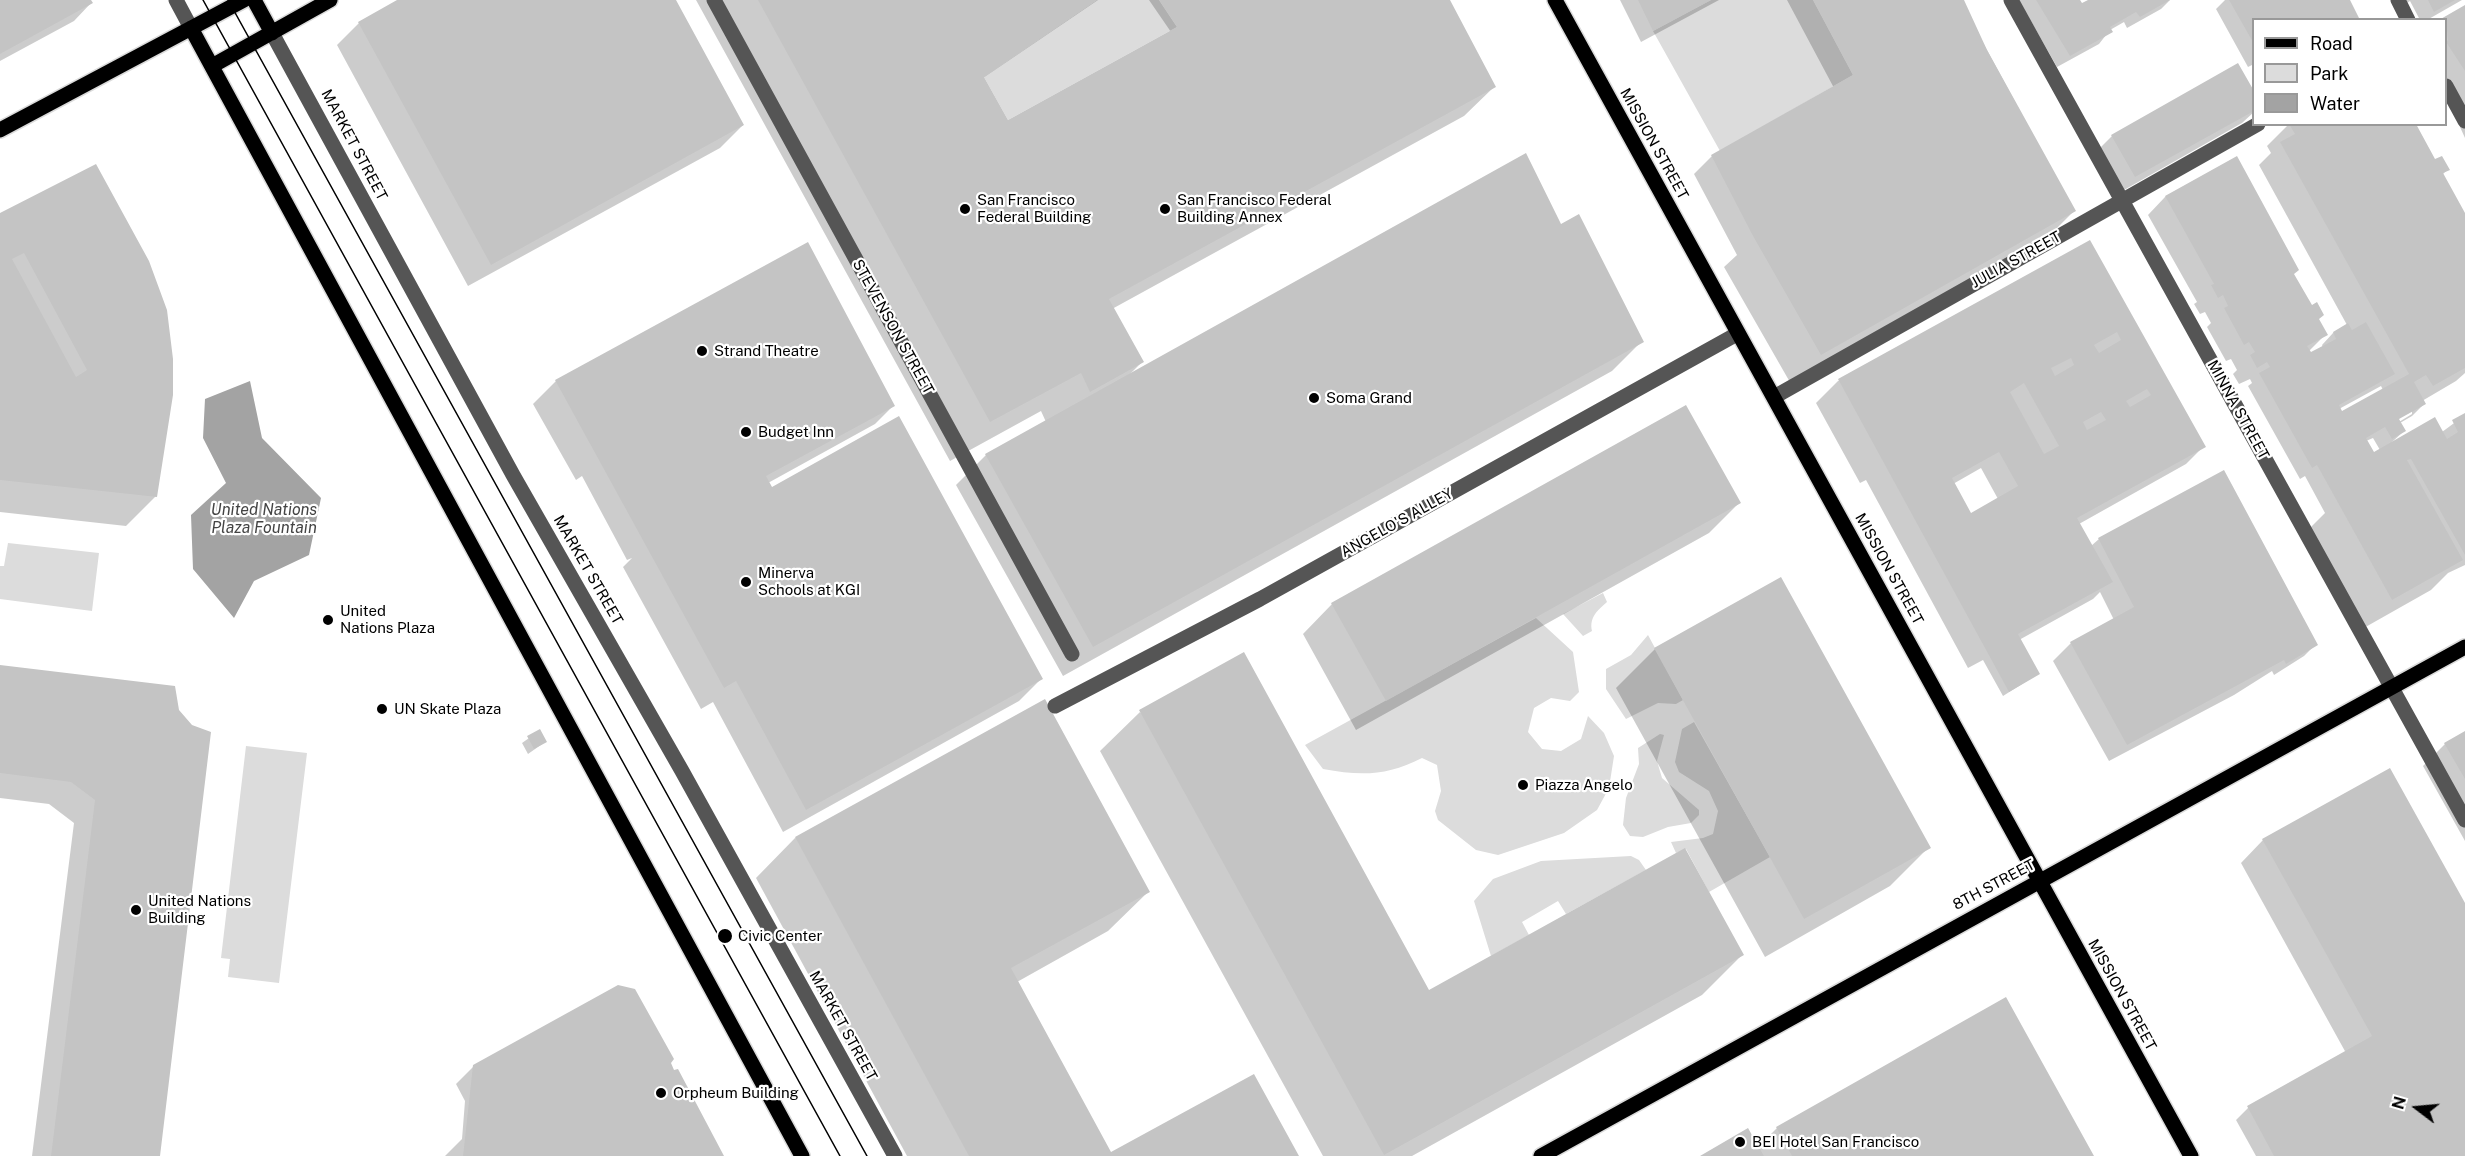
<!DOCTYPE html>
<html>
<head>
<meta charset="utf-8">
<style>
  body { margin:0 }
  #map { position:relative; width:2465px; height:1156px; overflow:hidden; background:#fff; font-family:"Public Sans",sans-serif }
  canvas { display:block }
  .legend { position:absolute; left:2252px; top:18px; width:195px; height:108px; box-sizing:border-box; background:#fff; border:2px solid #999; margin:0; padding:8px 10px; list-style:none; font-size:18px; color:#000 }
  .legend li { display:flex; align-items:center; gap:12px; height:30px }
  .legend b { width:30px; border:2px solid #999 }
  .north { position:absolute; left:2387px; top:1078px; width:60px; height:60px; -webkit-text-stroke:4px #fff; paint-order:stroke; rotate:286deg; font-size:16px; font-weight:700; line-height:24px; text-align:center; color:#000 }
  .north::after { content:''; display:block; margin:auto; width:21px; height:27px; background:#000; clip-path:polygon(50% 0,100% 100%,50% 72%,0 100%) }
</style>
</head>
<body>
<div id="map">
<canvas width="2465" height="1156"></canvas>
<ul class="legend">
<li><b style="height:8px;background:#000"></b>Road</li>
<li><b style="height:16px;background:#dcdcdc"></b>Park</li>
<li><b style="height:16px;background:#a3a3a3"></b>Water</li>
</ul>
<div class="north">N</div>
</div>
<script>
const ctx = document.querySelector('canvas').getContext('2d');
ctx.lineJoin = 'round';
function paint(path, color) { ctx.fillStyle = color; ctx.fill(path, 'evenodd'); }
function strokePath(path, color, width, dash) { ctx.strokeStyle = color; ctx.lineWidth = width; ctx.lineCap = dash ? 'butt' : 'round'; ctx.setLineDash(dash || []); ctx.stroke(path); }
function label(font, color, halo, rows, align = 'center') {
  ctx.font = font + ' "Public Sans",sans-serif'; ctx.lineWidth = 4.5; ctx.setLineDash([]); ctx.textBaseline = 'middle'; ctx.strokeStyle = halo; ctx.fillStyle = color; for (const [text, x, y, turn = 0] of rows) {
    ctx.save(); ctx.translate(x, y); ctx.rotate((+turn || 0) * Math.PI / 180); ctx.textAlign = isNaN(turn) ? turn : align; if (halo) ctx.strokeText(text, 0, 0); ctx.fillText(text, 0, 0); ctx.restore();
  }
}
paint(new Path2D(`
  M1097,0h62l18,27 -169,93 -24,-43z
  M1711,0h102l40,75 -133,76 -67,-120z
  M8,543l91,10 -7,58 -92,-12v-33h4z
  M1603,593l4,9c-9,8 -18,15 -15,29l-9,5 -20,-22z
  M1536,618l37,34 6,40 -9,9 -19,-3 -17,10 -6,24 14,17 19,2 20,-12 7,-23 16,17 10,23 -5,32 -12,22 -33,23 -66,22 -22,-5 -38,-30 -3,-9 6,-20 -4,-26 -15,-7c-35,18 -61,18 -99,11l-18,-24z
  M1648,635l35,65 -7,4 -18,-1 -32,16 -20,-30v-20l25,-14z
  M1694,722l76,135 -61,35 -23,-43 -10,4 -5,-11 32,-4 10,-4 5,-23 -9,-20 -30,-19 -4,-10 7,-33z
  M1660,734l4,1 -7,26 5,17 37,32v5l-8,8 -23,4 -25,10 -13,-1 -7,-11 3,-27 13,-34 -1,-16z
  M246,746l61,7 -28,230 -51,-6 2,-18 -9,-1z
  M1631,856l8,4 7,10 -80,44 -8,-13 -36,21 7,13 -38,21 -17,-55 19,-22 48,-18z`), '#dcdcdc');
paint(new Path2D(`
  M250,381l12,57 59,60 -12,57 -55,26 -20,37 -41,-49 -2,-54 35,-32 -23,-45 2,-39z`), '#a3a3a3');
paint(new Path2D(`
  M0,0h89l2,3 -17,18 -74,40z
  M401,0h273l69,125 -23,23 -252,138 -131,-241 22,-22z
  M696,0h402l-115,78 24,44 164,-90 -22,-32h300l45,87 -30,29 -352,193 30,53 -13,13 513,-34 -30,30 -549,305 -107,-191 30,-30 60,-33 -5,-11 -91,50z
  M1620,0h99l-78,42z
  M1787,0h173l114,211 -30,30 -253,143 -67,-117 13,-12 -43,-81 18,-18 122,-68z
  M2019,0h61l1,5 10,-5h79l-9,9 -34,19 -3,-6 -14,8 -11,14 -42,23z
  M2225,0h123l-94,20v44l-6,3 -32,-58z
  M2406,0h56l-35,20h-7l-10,-19 -3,2z
  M2465,7v131l-19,-42v-76z
  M2254,94v18l-12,11 -125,71 -22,-41 17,-17z
  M2289,124h125l21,37 13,8 -6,6 23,41v157l-9,8 -34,20 2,3 -12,12 -12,7 4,8 -12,11 50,-10 23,-17v150l-17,8 -17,17 -69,39 -55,-98 18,-18 -20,-37 -5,3 -52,-93 4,-3 -2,-4 -11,5 -6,-10 4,-4 -6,-11 -5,2 -19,-34 4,-4 -6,-11 -5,2 -6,-10 3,-2 -49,-87 17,-18 71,-39 57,116 33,60 -17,17 1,4 13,-7 -1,-3 11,-12 14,-8 -88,-160 12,-12 -4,-7zM2381,386l2,4 -42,23 -2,-4zM2412,410v4l-18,11 -2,-3zM2373,438l7,12 -7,4 -7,-13z
  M0,215l148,46 8,235 -30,30 -126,-14z
  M2089,242l115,204 -18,18 -107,60 12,22 8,-7 217,105 -12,12 -30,19 -2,-4 -38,24 -125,66 -56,-100 18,-18 43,-23 -14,-28 -7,7 -74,41 19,34 -35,22 -20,-36 -15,8 -102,-188 -6,3 -44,-80 22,-22zM1981,468l17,31 -28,16 -17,-31z
  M556,381l337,25 -18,18 -107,59 3,6 271,189 -23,23 -236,131 -70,-130 -12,7 -78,-142 9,-9 -5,2 -45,-84 -6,4 -43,-76z
  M1739,503l-30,30 -353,197 -53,-96 29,-30z
  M1655,649l274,198 -39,39 -125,71 -149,-269z
  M0,666l173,21 -15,469h-126l42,-333 -25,-19 -49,-6z
  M1140,712l289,281 313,-38 -40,40 -290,161h-89l-223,-405z
  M539,731l6,11 -17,12 -6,-11z
  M2465,732v109l-42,-75 22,-22z
  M795,838l353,54 -40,39 -91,51 94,172 186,2h-390l-151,-278z
  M2263,840l202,66v250h-209l-20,-36 12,-12 98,-55 -105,-190z
  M2005,999l88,157h-390l54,-8 20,-20z
  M669,1063l53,93h-277l17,-17 3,-38 -9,-17 18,-18z`), '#0003');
paint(new Path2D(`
  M0,0h91l2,3 -93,51z
  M397,0h279l68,125 -253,140 -133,-243z
  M758,0h339l-113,77 24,43 169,-93 -18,-27h291l46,87 -387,212 35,63 -54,30 -9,-19 -91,49z
  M1638,0h73l-58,31z
  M1813,0h151l23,50 89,161 -255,144 -68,-119 -42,-81 142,-80z
  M2036,0h44l2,3 6,-3h82l-30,17 -4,-5 -26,15 3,5 -43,24z
  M2229,0h121l10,20h-106v24z
  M2428,0h27l-21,12z
  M2465,5v66l-19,-29 2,-2 -2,-20h-7z
  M2238,63l16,28v20l-119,66 -24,-42z
  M2289,124h127l19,35 7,-3 8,14 -7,3 22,40v155l-32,18 -7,-11 -12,7 12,22 -27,15 7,12 -14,8 -7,-12 -19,11 8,14 61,-35 12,22 11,-7 -6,-12 13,-7v142l-54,-96 -4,1 56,100 -71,40 -75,-135 -5,3 -53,-95 11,-6 -3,-5 -10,6 -7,-13 5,-3 -6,-10 -5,3 -20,-37 4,-2 -5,-11 -5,3 -7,-13 3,-1 -49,-88 72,-40 62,114 -5,4 18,31 5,-3 7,13 -5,4 9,16 -21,11 4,6 25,-13 -3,-7 15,-9 4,7 14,-8 29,52 -56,31 3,6 67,-37 -129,-232 15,-8z
  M1526,153l35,71 18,-10 65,128 -551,305 -108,-193z
  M96,164l53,97 18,49 6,49v36l-16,102 -157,-17v-267zM24,253l63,117 -11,7 -64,-118z
  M2090,240l116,207 -129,71 36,64 -95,52 22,40 -31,18 -171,-313zM2117,332l4,8 -22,13 -5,-8zM2071,358l3,7 -19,11 -4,-8zM2024,383l35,63 -15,8 -34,-62zM2147,389l4,6 -21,12 -4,-6zM2101,412l5,8 -19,10 -4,-8zM1999,452l19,34 -47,27 -19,-35z
  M808,242l87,164 -129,70 6,11 127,-71 144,263 -237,131 -70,-129 -12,7 -169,-308z
  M1686,405l55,98 -355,198 -55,-98z
  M2224,470l94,175 -32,19 -2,-4 -157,85 -57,-103 64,-35 -36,-69z
  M1781,577l150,271 -127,71 -150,-271z
  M1244,652l185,338 256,-142 59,107 -360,200 -245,-445z
  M0,665l175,21 4,24 13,15 19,7 -51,424h-109l44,-356 -24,-18 -71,-9z
  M1045,699l105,193 -139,76 100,184 143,-78 45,82h-330l-174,-319z
  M540,729l7,13 -13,7 -7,-13z
  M2465,731v48l-21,-36z
  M2390,768l75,135v253h-191l-27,-50 125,-70 -110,-197z
  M618,985l17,4 39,70 -3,4 3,7 4,-1 46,87h-261l10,-91z
  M2006,997l88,159h-302l-16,-29z
  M1748,1128l16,28h-64z`), '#c4c4c4');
const major = new Path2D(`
  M254,0l18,33
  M1555,0l636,1156
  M191,28l611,1128
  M212,66l118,-66
  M0,130l244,-130
  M1541,1156l924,-509`);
strokePath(major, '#dbdbdb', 18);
strokePath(new Path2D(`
  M176,0l15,28
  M714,0l358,654
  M2011,0l454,820
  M2398,0l10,20
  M272,33l241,442 169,296 213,385
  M2446,86l19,35
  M1774,397l484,-273
  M1055,706l205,-107 477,-265`), '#555', 15);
strokePath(major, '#000', 15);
strokePath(new Path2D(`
  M203,0l637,1156
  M228,0l639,1156`), '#000', 1.5);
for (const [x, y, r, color] of [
  [965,209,6,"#000"],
  [1165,209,6,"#000"],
  [702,351,6,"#000"],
  [1314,398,6,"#000"],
  [746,432,6,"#000"],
  [746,582,6,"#000"],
  [328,620,6,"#000"],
  [382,709,6,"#000"],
  [1523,785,6,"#000"],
  [136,910,6,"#000"],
  [725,936,8,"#000"],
  [661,1093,6,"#000"],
  [1740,1142,6,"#000"]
]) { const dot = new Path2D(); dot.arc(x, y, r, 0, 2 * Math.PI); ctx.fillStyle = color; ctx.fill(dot); strokePath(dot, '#fff', 2); }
label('15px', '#000', '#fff', [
  ["MISSION STREET",1654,144,61],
  ["MARKET STREET",354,145,62],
  ["JULIA STREET",2016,260,-29],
  ["STEVENSON STREET",893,327,61],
  ["MINNA STREET",2238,410,61],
  ["ANGELO'S ALLEY",1397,523,-29],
  ["MISSION STREET",1889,569,61],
  ["MARKET STREET",588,570,60],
  ["8TH STREET",1994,885,-28],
  ["MISSION STREET",2122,995,61],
  ["MARKET STREET",843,1026,61]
]);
label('15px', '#000', '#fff', [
  ["San Francisco",977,200],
  ["Federal Building",977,217],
  ["San Francisco Federal",1177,200],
  ["Building Annex",1177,217],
  ["Strand Theatre",714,351],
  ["Soma Grand",1326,398],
  ["Budget Inn",758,432],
  ["Minerva",758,573],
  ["Schools at KGI",758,590],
  ["United",340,611],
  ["Nations Plaza",340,628],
  ["UN Skate Plaza",394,709],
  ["Piazza Angelo",1535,785],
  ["United Nations",148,901],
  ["Building",148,918],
  ["Civic Center",738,936],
  ["Orpheum Building",673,1093],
  ["BEI Hotel San Francisco",1752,1142]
], 'left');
label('italic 16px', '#444', '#fff', [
  ["United Nations",264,510],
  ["Plaza Fountain",264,528]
]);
</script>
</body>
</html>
